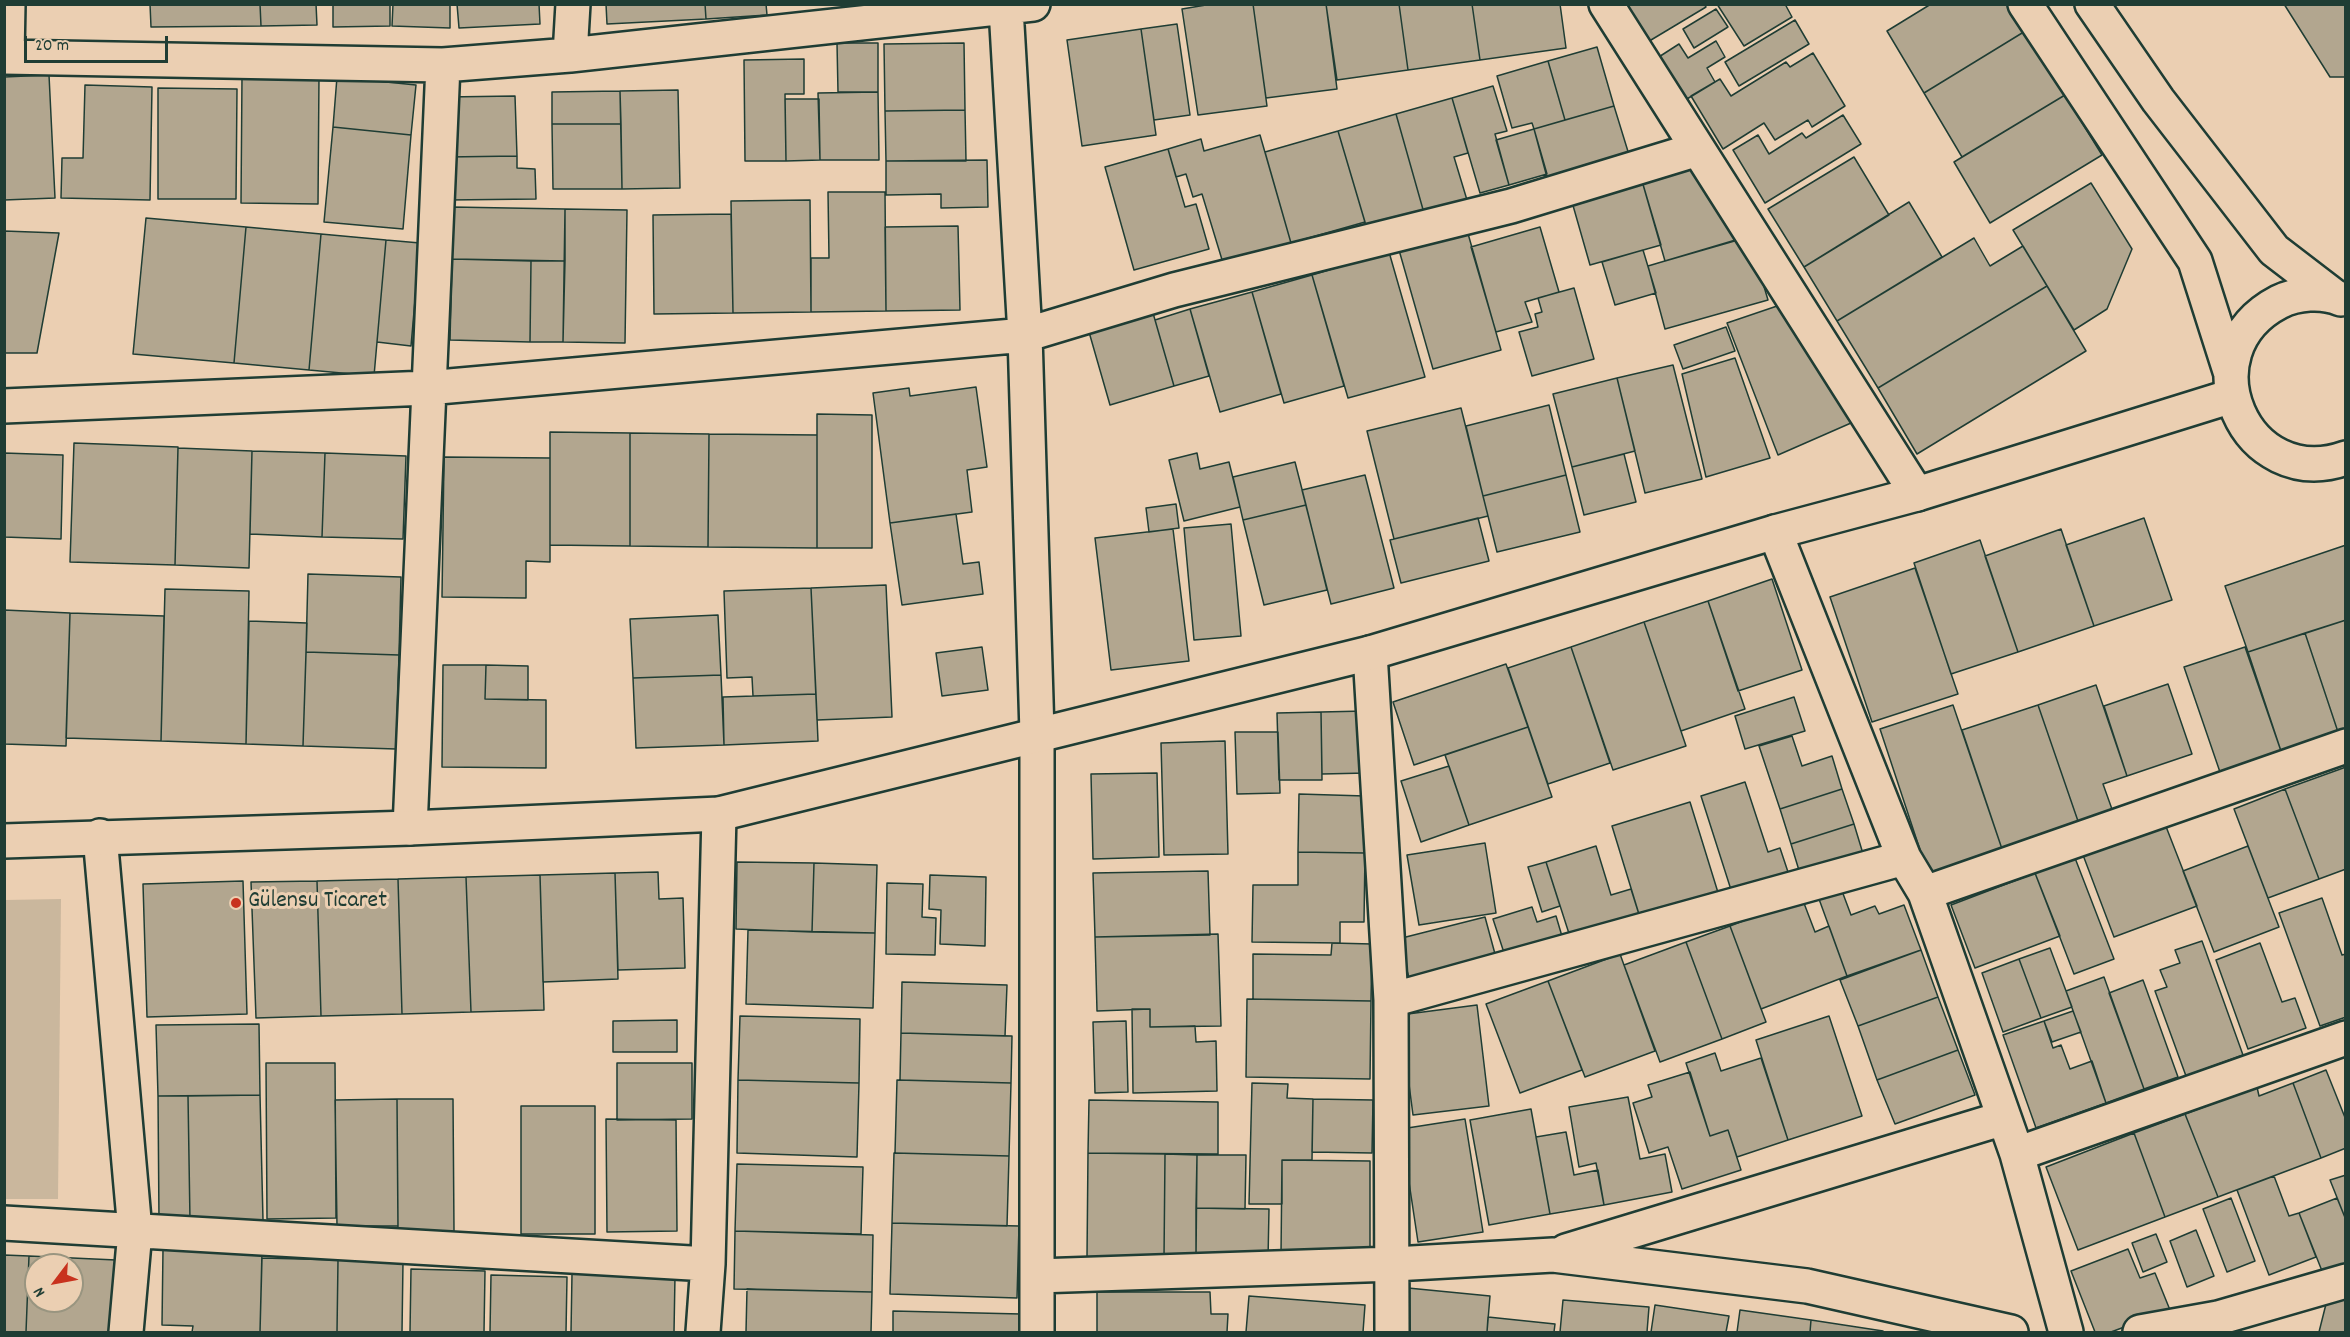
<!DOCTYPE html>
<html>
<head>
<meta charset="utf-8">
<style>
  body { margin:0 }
  #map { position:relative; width:2350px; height:1337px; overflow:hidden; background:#ebcfb2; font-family:Dekko,sans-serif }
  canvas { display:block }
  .frame { position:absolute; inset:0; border:6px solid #1f3d34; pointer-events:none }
  .north { position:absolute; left:24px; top:1253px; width:60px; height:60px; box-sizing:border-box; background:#ebcfb2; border:2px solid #999580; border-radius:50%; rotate:238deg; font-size:16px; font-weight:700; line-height:24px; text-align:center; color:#1f3d34 }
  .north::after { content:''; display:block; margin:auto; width:21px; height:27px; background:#c8321e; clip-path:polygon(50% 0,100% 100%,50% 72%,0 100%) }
  .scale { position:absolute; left:24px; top:36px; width:144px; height:27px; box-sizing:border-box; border:3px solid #1f3d34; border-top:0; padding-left:8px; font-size:18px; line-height:21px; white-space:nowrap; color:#1f3d34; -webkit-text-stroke:4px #ebcfb2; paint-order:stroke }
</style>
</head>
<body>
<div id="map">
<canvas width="2350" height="1337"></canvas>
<div class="frame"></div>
<div class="north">N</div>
<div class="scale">20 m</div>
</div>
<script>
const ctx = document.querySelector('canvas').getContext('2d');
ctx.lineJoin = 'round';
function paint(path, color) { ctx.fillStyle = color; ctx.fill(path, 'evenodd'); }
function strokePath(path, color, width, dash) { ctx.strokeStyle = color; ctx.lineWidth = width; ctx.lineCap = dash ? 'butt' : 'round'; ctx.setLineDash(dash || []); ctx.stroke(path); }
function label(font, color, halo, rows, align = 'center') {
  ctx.font = font + ' Dekko,sans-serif'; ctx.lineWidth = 6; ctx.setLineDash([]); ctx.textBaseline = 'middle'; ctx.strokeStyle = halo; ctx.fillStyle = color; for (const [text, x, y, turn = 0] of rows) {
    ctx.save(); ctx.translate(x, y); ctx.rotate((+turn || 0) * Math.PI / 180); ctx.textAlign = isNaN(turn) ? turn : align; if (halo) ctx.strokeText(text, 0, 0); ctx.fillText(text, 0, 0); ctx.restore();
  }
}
paint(new Path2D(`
  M61,899l-3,300h-53v-299z`), '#cab79d');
const building = new Path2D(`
  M150,4h110l1,22 -110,1z
  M260,4h56l1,21 -56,1z
  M333,4h57v22l-57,1z
  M393,4h57v24l-58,-2z
  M457,4h82l1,20 -81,4z
  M606,4h99l1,15 -99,5z
  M705,4h61l1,11 -61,4z
  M1212,4h41l14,102 -69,9 -16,-106z
  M1253,4h73l11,85 -71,9z
  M1326,4h73l9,66 -71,10z
  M1399,4h73l8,56 -72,10z
  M1472,4h88l6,44 -86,12z
  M1624,4h80l2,3 -60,36z
  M1717,4h68l7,13 -48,29z
  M1931,4h80l16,26 -103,63 -37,-62z
  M2284,4h62v73h-16z
  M1716,9l12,18 -34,21 -11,-19z
  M1795,20l14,24 -70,42 -14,-24z
  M1177,24l13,91 -36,5 -13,-91z
  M1141,29l15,106 -74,11 -15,-106z
  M2027,30l38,65 -103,62 -38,-64z
  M1716,41l9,16 -18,11 8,14 -38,23 -26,-43 28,-18 9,14z
  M837,43h41v49h-40z
  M964,43l1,67 -80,1 -1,-67z
  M1597,47l17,59 -49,14 -17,-59z
  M1813,53l32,53 -33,21 -4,-7 -33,20 -11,-17 -41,26 -32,-53 29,-17 11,17 55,-34 4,5z
  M804,59v35h-19l1,67h-41l-1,-101z
  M1548,61l17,59 -31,9 -2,-6 -20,5 -15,-52z
  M49,75l6,123 -51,2v-123z
  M242,76h77l-1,128 -77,-1z
  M337,77l79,8 -5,50 -78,-8z
  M85,85l67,2 -2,113 -89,-2 1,-40h21z
  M1493,86l14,45 -12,3 14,51 -29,8 -28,-95z
  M158,88l79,1 -1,110h-78z
  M678,90l2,98 -58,1 -2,-98z
  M620,91l1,33h-69v-32z
  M878,92l1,68h-59l-2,-67z
  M2065,95l37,60 -112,68 -36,-61z
  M515,96l2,60 -70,1 -1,-60z
  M1452,98l16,55 -14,4 13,43 -43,13 -28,-99z
  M785,99h34l1,61 -34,1z
  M1614,106l16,52 -82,23 -14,-52z
  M965,110l1,51h-80l-1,-50z
  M1396,114l28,99 -57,16 -29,-98z
  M1843,115l18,29 -96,59 -32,-53 25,-15 11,19 33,-21 4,5z
  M552,124h69l1,65h-69z
  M333,127l78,8 -8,94 -79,-7z
  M1534,129l13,45 -38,11 -13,-45z
  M1338,131l27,91 -74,21 -26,-91z
  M1260,135l31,108 -68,20 -21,-69 -9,3 -7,-23 -10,3 -8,-28 33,-10 3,12z
  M1168,149l17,58 11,-3 13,45 -75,21 -29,-103z
  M517,156v12l18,1 1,30 -88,1 -1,-43z
  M1854,157l35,58 -85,52 -36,-58z
  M987,160l1,47 -47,1v-14l-55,1v-34z
  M1701,164l37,76 -73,21 -23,-80z
  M1642,181l19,64 -71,20 -18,-63z
  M2091,183l41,66 -25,60 -33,21 -61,-100z
  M828,192h57l1,119 -75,1v-54h18z
  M810,200l1,112 -78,1 -2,-112z
  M1909,202l33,55 -105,64 -33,-54z
  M452,207l113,2v52l-113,-2z
  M565,209l62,1 -2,133 -62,-1z
  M731,214l2,99 -79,1 -1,-99z
  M146,218l100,9 -12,136 -101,-9z
  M1465,223l36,127 -68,19 -36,-126z
  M958,226l2,84 -74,1 -1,-84z
  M246,227l75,7 -12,136 -75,-7z
  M1540,227l19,65 -34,10 7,20 -36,10 -25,-85z
  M4,231l55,2 -22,120h-33z
  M321,234l65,6 -12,136 -65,-6z
  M1749,236l19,64 -103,29 -17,-63z
  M1974,238l16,28 33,-20 24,40 -169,102 -41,-67z
  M386,240l34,3 -9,103 -34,-4z
  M1643,250l13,43 -41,12 -13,-43z
  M1389,252l36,125 -77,21 -36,-123z
  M452,259l79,2 -1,81 -80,-2z
  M531,261h34l-2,81h-33z
  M1312,275l32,111 -60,17 -32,-111z
  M2047,286l39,65 -169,103 -39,-66z
  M1574,288l20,71 -62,17 -13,-44 19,-5 -3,-13 7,-2 -4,-14z
  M1252,292l29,102 -61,18 -30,-103z
  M1783,304l68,119 -73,32 -51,-132z
  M1151,306l23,80 -64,19 -23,-80z
  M1190,309l19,67 -35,10 -19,-66z
  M1726,327l9,24 -52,18 -9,-24z
  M1735,358l35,100 -64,19 -24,-103z
  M1673,365l29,114 -57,14 -28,-115z
  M1617,378l18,73 -63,16 -19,-73z
  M976,387l11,80 -20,3 5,42 -82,11 -17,-130 36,-5 1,8z
  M1549,405l17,70 -83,21 -17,-70z
  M1461,408l27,108 -94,23 -27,-108z
  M817,414l55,1v133h-55z
  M550,432l80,1v113l-80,-1z
  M630,433l79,1 -1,113 -78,-1z
  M709,434l108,1v113l-109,-1z
  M74,443l104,4 -3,118 -105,-3z
  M178,448l74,3 -3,117 -74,-3z
  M252,451l73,2 -3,84 -72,-3z
  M4,453l59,2 -2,84 -57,-2z
  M325,453l81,3 -3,83 -81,-2z
  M1197,453l3,16 29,-7 11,45 -56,14 -15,-61z
  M1624,454l12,48 -52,13 -12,-48z
  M444,457l106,1v104l-24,-1v37l-84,-1z
  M1295,462l11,43 -63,15 -10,-43z
  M1365,475l29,113 -63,16 -29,-114z
  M1566,475l14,57 -83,20 -14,-56z
  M1176,504l3,24 -30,4 -3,-24z
  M1306,505l21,85 -63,15 -21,-85z
  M956,514l7,50 16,-2 4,32 -81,11 -12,-82z
  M1478,518l11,43 -88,22 -11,-43z
  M2144,518l28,82 -78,26 -28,-81z
  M1231,524l10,112 -47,4 -10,-112z
  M1173,529l16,132 -78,9 -16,-132z
  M2061,529l33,97 -76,26 -33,-96z
  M1980,540l38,112 -67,22 -37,-111z
  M2346,545v75l-98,32 -23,-66z
  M1915,568l43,126 -86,28 -42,-125z
  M308,574l93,3 -2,78 -93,-3z
  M1772,579l30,91 -64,21 -30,-90z
  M886,585l6,132 -75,3 -6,-132z
  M811,588l5,106 -63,2 -1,-19 -25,1 -3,-87z
  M165,589l84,2 -3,153 -85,-3z
  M1708,601l37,108 -64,22 -37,-109z
  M4,610l66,3 -4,133 -62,-2z
  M70,613l94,3 -3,125 -95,-3z
  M718,615l3,60 -88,3 -3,-59z
  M2346,620v113l-7,2 -34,-102z
  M249,621l58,2 -4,123 -57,-2z
  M1644,622l42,124 -73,24 -42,-123z
  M2305,633l34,102 -57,19 -34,-102z
  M982,647l6,43 -46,6 -6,-43z
  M1571,647l39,116 -62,21 -40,-116z
  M2245,647l37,107 -61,21 -37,-108z
  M306,652l93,3 -3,94 -93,-3z
  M1506,664l22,63 -114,38 -21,-63z
  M443,665h43l-1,34 61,1v68l-104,-1z
  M486,665l42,1v34l-43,-1z
  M721,675l3,70 -88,3 -3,-70z
  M2168,684l24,70 -65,22 -23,-70z
  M2096,685l31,91 -24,8 10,28 -34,12 -41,-119z
  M816,694l2,47 -94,4 -1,-48z
  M1794,697l11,34 -60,18 -10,-33z
  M1953,705l49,144 -74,25 -48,-145z
  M2038,705l41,119 -77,25 -40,-119z
  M1365,711l2,62 -45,1 -1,-62z
  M1321,712l1,68h-43l-2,-67z
  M1528,727l24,70 -83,28 -24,-70z
  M1235,732h43l2,61 -43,1z
  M1792,736l10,30 30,-10 10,33 -62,20 -21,-63z
  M1225,741l3,113 -64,1 -3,-112z
  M1449,766l20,59 -48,17 -20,-61z
  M2346,767v102l-27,10 -34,-90z
  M1157,773l2,84 -66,2 -2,-85z
  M1745,782l23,70 12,-4 10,30 -57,18 -32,-100z
  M1842,789l12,35 -63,20 -11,-35z
  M2285,789l34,90 -51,19 -34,-89z
  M1299,794l66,2v57l-67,-1z
  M1690,802l30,97 -78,25 -30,-98z
  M1854,824l10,33 -63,20 -10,-33z
  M2165,824l32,82 -83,31 -31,-82z
  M1485,843l11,70 -77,12 -12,-70z
  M1596,846l15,49 20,-6 11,35 -69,22 -27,-84z
  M2248,846l31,81 -65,25 -31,-81z
  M1298,852l67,1 -1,69h-24v21l-88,-1 1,-57h45z
  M2075,858l39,101 -40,15 -39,-101z
  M737,862l77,1 -2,69 -76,-3z
  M1546,862l14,44 -18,6 -14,-45z
  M814,863l63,2 -2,68 -63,-1z
  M1208,871l2,64 -115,2 -2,-64z
  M658,872l1,27 24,-1 2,70 -67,2 -3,-97z
  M615,873l3,106 -75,3 -3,-107z
  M2035,873l25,63 -85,32 -24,-63z
  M540,875l4,135 -73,2 -5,-135z
  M930,875l56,2 -1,69 -45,-2 1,-34 -12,-1z
  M466,877l5,135 -69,2 -4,-135z
  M398,879l4,135 -81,2 -4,-135z
  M243,881l4,133 -100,3 -4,-133z
  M317,881l4,135 -65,2 -5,-136z
  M887,883l36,1 -1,33 14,1 -1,37 -49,-1z
  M1842,891l9,24 24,-9 4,8 25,-9 17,45 -74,26 -28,-77z
  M1802,898l13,34 14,-6 18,50 -86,33 -31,-83z
  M2322,898l20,57 4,-1v63l-26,9 -41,-113z
  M1532,907l5,15 19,-6 8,27 -57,19 -14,-43z
  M1485,917l13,48 -86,23 -14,-49z
  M1730,926l36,96 -44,17 -36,-97z
  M748,930l127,3 -2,75 -127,-4z
  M1218,934l3,92 -71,1v-18l-53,2 -2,-74z
  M2202,941l41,114 -57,21 -31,-85 12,-4 -7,-17 20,-7 -5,-13z
  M1686,942l36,97 -62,23 -36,-97z
  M1332,943l40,1 -1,57 -118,-2v-45l78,1z
  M2260,943l22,59 13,-4 11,30 -58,21 -32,-89z
  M2050,948l22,59 -31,11 -22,-59z
  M1921,950l17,47 -80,29 -18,-46z
  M1620,954l35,97 -70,26 -37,-96z
  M2019,959l22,59 -38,14 -21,-59z
  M2104,977l40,112 -38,14 -40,-112z
  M2143,980l35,97 -34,12 -35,-96z
  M1548,981l34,89 -62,23 -34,-89z
  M902,982l105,3 -2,51 -104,-3z
  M1938,997l20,53 -81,30 -19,-54z
  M1247,999l124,2 -1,78 -124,-2z
  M1477,1005l12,101 -76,9 -13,-100z
  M1132,1009h18v18l45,-1 1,16 20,-1 1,50 -84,2z
  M2073,1011l8,21 -29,10 -8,-21z
  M740,1016l120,3 -1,64 -121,-3z
  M1829,1016l33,100 -74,24 -32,-100z
  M677,1020v32h-64v-31z
  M1126,1021l2,71 -33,1 -2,-71z
  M2044,1021l9,27 8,-3 9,24 22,-8 14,42 -70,25 -33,-93z
  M259,1024l1,71 -102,1 -2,-71z
  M901,1033l111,3 -1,47 -111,-3z
  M1958,1050l17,45 -80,29 -18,-44z
  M1715,1053l6,18 40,-13 27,82 -51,17 -9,-27 -18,6 -24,-73z
  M266,1063h69l1,155 -69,1z
  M617,1063h75v56l-75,1z
  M2326,1070l20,50v28l-25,10 -28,-75z
  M1690,1072l20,64 18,-6 13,40 -59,19 -14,-42 -19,6 -16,-50 19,-6 -4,-12z
  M738,1080l121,3 -2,74 -120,-4z
  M897,1080l114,3 -2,73 -114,-3z
  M1252,1083l36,1 -1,14 26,1 -1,61h-30v44h-33z
  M2293,1083l28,75 -103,39 -33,-83 72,-27 2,9z
  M260,1095l3,125 -73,1 -2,-125z
  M158,1096h30l2,125h-31z
  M1628,1097l12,62 25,-5 7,38 -68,13 -8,-42 -17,4 -10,-60z
  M397,1099l1,127h-61l-2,-126z
  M397,1099h56l1,132 -56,1z
  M1313,1099l60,1 -1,53 -60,-1z
  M1089,1100l129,2v52l-130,-1z
  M521,1106h74v128h-74z
  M1531,1109l19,105 -61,11 -19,-105z
  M2185,1114l33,83 -53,20 -31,-84z
  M606,1119l70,1 1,111 -70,1z
  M1465,1119l18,113 -65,10 -17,-113z
  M1566,1132l8,43 24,-5 6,35 -54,9 -14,-77z
  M2134,1133l31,84 -87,33 -32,-83z
  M894,1153l115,3 -2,70 -115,-3z
  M1088,1153l77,1 -1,104 -77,-1z
  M1165,1154l32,1 -1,104 -32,-1z
  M1197,1155h49l-1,54 -49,-1z
  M1282,1160l88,1v94l-89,-1z
  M737,1164l126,3 -2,67 -126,-3z
  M2346,1175v45l-16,-40z
  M2274,1176l15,40 10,-3 17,44 -47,18 -32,-85z
  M2231,1198l24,63 -28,11 -24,-63z
  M2337,1198l9,22v48l-22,8 -25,-63z
  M1196,1208l73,1 -1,51 -72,-1z
  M892,1223l127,3 -2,72 -127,-4z
  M2196,1230l18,46 -27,11 -17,-46z
  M735,1231l138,4 -1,57 -138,-3z
  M2156,1234l11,28 -24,10 -11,-29z
  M163,1249l99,2 -2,81h-68l1,-6 -31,-1z
  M2128,1249l12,29 15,-5 15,37 -59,22h-16l-24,-61z
  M4,1255l25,1 -3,76h-22z
  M29,1256l87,4 -2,72h-88zM36,1265h36v36h-36z
  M262,1258l76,2 -1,72h-77z
  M338,1260l65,2 -1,70h-65z
  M411,1269l74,2 -1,61h-74z
  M572,1274l103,2 -1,56h-103z
  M491,1275l76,2 -1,55h-76z
  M2346,1286v46h-27l10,-40z
  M1408,1288l82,8 -3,36h-83z
  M747,1289l125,3 -1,40h-125z
  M1097,1292h113l1,22h17l-1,18h-130z
  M1249,1296l116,9 -2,27h-117z
  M1563,1300l86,7 -2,25h-87z
  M1655,1305l74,11 -3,16h-75z
  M1740,1310l71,10 -1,12h-73z
  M893,1311l128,3 -1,18h-127z
  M1488,1317l67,7 -1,8h-67z
  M1811,1320l72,11 -1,1h-72z`);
paint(building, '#b2a68f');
strokePath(building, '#1f3d34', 1.5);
const minor = new Path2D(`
  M1606,4l311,490
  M1006,8l19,327 12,398v599
  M570,55l3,-51
  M4,57l439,8 127,-10 463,-51
  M7,57l1,-53
  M4,406l423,-18 598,-53 149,-45 337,-84 187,-57
  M1775,532l129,326 21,35 92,261 49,178
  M1370,653l21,347 1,332
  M410,828l33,-763
  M100,836l35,395 -9,101
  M1925,893l421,-147
  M1391,1000l513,-142
  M2017,1154l329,-116
  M4,1223l704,41
  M1566,1251l438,-133
  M1037,1276l357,-12 159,-9 254,31 204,46
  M703,1332l5,-68 11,-450
  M2140,1332l78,-14 128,-37`);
const tertiary = new Path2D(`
  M4,841l406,-13 309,-14 651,-161 405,-121 142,-38 315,-98`);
const secondary = new Path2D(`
  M2025,4l170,257 35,110
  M2092,4l66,96 116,150 60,46
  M2341,299c-19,-8 -44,-6 -62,3 -96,50 -34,192 67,156`);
strokePath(minor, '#1f3d34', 38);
strokePath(tertiary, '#1f3d34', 38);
strokePath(secondary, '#1f3d34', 38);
strokePath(minor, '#ebcfb2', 33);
strokePath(tertiary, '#ebcfb2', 33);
strokePath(secondary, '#ebcfb2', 33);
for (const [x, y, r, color] of [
  [236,903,6,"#c8321e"]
]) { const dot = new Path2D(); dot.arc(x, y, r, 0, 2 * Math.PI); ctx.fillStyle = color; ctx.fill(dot); strokePath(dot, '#ebcfb2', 2); }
label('24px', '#1f3d34', '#ebcfb2', [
  ["Gülensu Ticaret",248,903]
], 'left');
</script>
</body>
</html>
